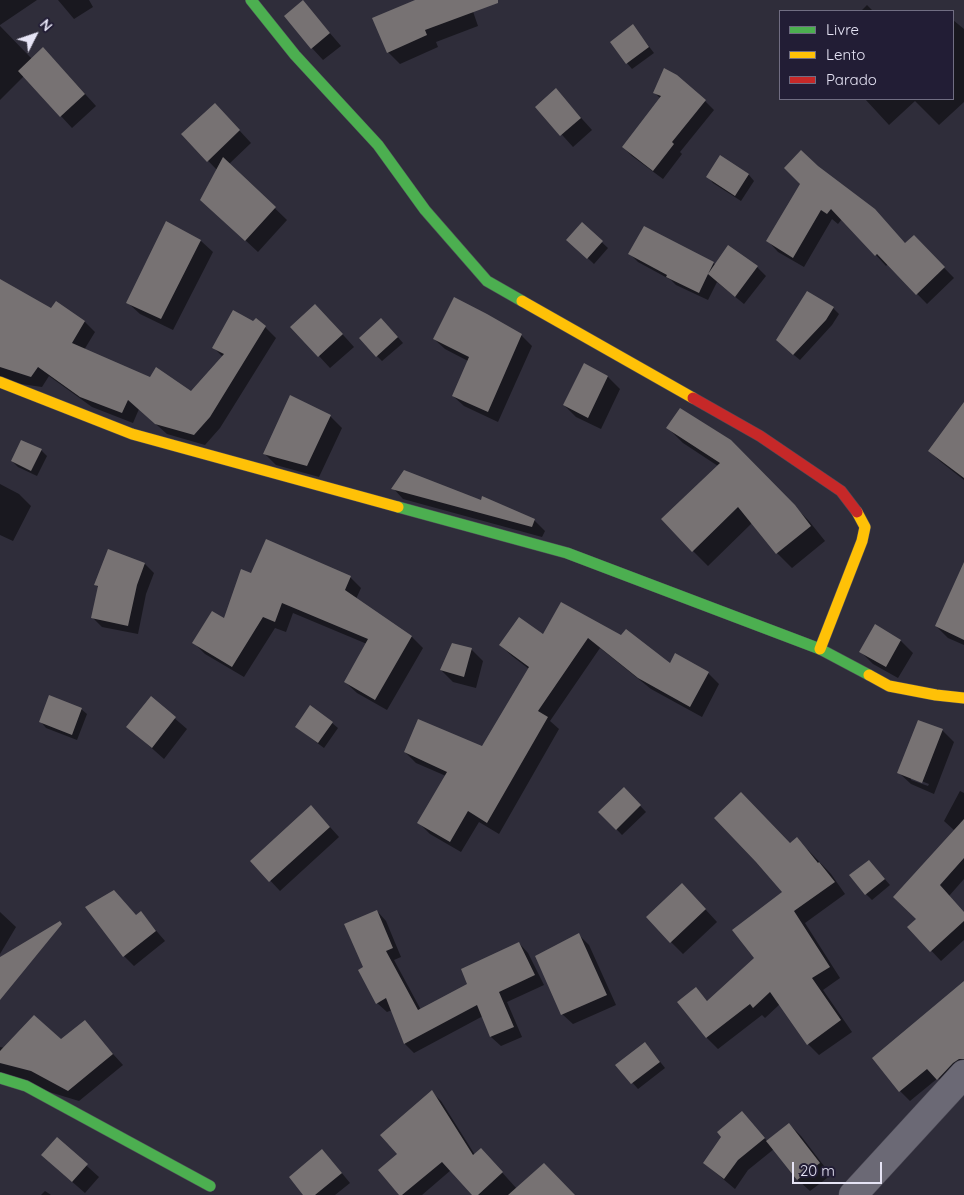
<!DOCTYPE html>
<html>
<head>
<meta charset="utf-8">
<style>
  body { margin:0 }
  #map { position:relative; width:964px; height:1195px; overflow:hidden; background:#2f2d3a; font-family:Quicksand,sans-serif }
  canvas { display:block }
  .legend { position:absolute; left:779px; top:10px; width:175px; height:90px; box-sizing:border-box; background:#221d35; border:1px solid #706d82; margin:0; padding:6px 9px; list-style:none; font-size:15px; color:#e6e4f5 }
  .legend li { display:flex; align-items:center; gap:10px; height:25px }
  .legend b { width:25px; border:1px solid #706d82 }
  .north { position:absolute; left:10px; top:10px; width:50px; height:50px; -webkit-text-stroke:4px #221d35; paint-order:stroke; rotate:49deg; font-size:14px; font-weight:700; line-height:20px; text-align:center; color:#e6e4f5 }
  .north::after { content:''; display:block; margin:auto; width:18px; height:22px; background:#e6e4f5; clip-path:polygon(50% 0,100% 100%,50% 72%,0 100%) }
  .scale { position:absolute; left:792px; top:1162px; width:90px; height:22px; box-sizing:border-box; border:2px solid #e6e4f5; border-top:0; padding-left:6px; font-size:15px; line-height:18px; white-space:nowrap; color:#e6e4f5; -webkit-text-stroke:4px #221d35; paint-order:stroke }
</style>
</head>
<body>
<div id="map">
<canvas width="964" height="1195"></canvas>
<ul class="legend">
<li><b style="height:6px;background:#4caf50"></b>Livre</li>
<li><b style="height:6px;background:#ffc107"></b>Lento</li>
<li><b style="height:6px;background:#c62828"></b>Parado</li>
</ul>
<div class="north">N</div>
<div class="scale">20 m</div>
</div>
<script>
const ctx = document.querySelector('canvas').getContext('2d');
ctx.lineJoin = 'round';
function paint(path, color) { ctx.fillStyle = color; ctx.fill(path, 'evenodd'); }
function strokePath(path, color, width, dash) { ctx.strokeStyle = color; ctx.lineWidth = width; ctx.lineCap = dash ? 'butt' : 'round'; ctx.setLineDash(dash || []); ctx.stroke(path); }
paint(new Path2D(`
  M0,0h37l-37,25z
  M58,0h31l4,7 -19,12z
  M415,0h54l9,26 -42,16 2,5 -38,17 -12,-12z
  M303,2l38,44 -18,14 -11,-12z
  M867,5l6,6h-12z
  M953,20l11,9v73l-25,23 -24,-24 -26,24 -24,-26h88z
  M0,26l32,33 23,2 41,45 -24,22 -48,-52 -24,24z
  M633,26l21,27 -22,16 -5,-6z
  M556,90l36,40 -19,17 -36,-40z
  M654,92l51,9 9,9 -34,42 2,2 -19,25 -31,-23 -9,-9 38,-48z
  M226,116l25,27 -22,21 58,56 -29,32 -44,-41 3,-41 -34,-35z
  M721,157l28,18 5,6 -13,20 -28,-18 -5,-6z
  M818,167l88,77 8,-7 40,41 -27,26 -39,-40 -2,2 -10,-11 -34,-36 -4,5 -6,-5 -28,48 -26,-15 -10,-11z
  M582,224l26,24 -14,16 -20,-19z
  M201,241l12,11 -40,78 -33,-16 -12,-11z
  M729,247l28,20 9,9 -22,28 -27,-22 -9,18 -32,-15 -5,-5 -33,-18 -8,-8 83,9 3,2z
  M0,287l52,23 33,12 10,10 -11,18 67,28 41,14 31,-35 -10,-10 52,-20 11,11 -56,90 -15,17 -38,-11 -28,-25 -6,14 -41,-16 -43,-31 -7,11 -42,-6z
  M833,308l6,6 -7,11 -32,35 -17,-14z
  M327,317l27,30 -24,21 -11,-12z
  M387,325l16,18 -21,18 -5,-5z
  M521,335l11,11 -34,76 -34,-16 -11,-10 15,-35 -23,-12 -11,-10z
  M584,365l24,12 12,12 -19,40 -25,-12 -12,-12z
  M330,416l12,12 -23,49 -43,-12 -12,-12z
  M964,426v54l-23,-18 -12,-11z
  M668,428l62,13 79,80 16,20 -33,27 -15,-15 -25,-30 -44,43 -15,-15 25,-85 -35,-23z
  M41,450l6,6 -10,20 -19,-9 -6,-6z
  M0,484l19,10 12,12 -18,35 -13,-6z
  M393,488l141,32 11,11 -3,6 -139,-38z
  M109,550l36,14 9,9 -8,21 -8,40 -36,-7 -10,-10 7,-29 -3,-3z
  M252,574l98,3 11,11 -5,11 56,38 11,11 -36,62 -30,-17 -12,-11 22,-38 -74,-31 -7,19 -11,-4 -31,49 -39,-23 -11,-11 30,-23z
  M964,596v49l-16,-7 -12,-12z
  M561,604l109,61 38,8 11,11 -17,33 -51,-28 -51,-41 -50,73 9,8 -60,105 -20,-12 -18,30 -31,-18 -11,-11 27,-47 -30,-13 -11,-11 77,-4 47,-79 -17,-13 -12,-11 44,-9z
  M876,626l25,15 12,12 -15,25 -25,-14 -12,-12z
  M471,649l12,12 -7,27 -23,-6 -12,-12z
  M151,698l36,31 -23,30 -36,-32z
  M81,709l6,5 -10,26 -31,-12 -5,-6z
  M332,723l6,5 -14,20 -28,-21z
  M942,730l12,12 -20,52 -23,-10 -12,-11zM911,777l18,7 -1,2 -17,-6z
  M624,789l22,23 -24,23 -22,-23z
  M960,791l4,2v86l-15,17 15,17v27l-23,21 -32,-34 9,-8 37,-88 -11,-10z
  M311,806l28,31 -59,54 -28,-30z
  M790,845l18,5 23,24 14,20 -40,29 35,55 -17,12 29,42 -33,23 -11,-11 -28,-40 -15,14 -3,-3 -44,34 -12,-12 -10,-49 12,14 47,-44 28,-66z
  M874,867l16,18 -18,15 -6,-6z
  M694,897l23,25 -34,32 -12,-12z
  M377,911l9,10 15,36 -7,3 27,50 48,-26 50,-41 9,10 16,32 -37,17 15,35 -21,9 -10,-9 -8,-21 -69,37 -9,-9 -13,-34 -5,2 -10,-9 -13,-35z
  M0,912l16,15 -16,27z
  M141,913l24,28 -31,25 -10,-10 12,-40z
  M579,935l10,10 27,60 -43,19 -11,-10z
  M964,983v89l-16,17 -10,-11 -28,23 -10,-10z
  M84,1022l39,43 -44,36 -79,-24v-30l5,1 56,-7z
  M650,1049l15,19 -27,21 -21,-24z
  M432,1092l9,9 34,54 15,4 27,30 56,6h-100l-22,-25 -29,25h-21l-3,-41z
  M742,1113l25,28 22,-17 12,12 30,39 -21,16 -12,-11 -24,-31 -26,21 -13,19 -31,-26z
  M57,1139l42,38 -14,16 -31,-27z
  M331,1160l19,23 -15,12h-30z
  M45,1191l6,4h-10z`), '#0007');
paint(new Path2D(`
  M303,0l27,33 -19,16 -27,-33z
  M415,0h83v3l-73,27 2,5 -40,18 -15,-35z
  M633,24l16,23 -23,17 -16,-22z
  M43,47l42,47 -25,23 -42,-46z
  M664,68l13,7 29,25 -34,42 2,2 -21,27 -31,-24 39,-51 -8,-3z
  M556,88l25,30 -21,18 -25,-29z
  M215,103l25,27 -33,32 -26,-28z
  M801,150l17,16 57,43 30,34 9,-8 31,32 -29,28 -39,-41 -2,2 -44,-47 -4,5 -6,-4 -28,48 -27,-17 34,-57 -16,-16z
  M720,155l29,19 -14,22 -29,-19z
  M223,157l53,50 -31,34 -45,-41z
  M166,221l35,19 -40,79 -35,-16z
  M582,222l21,19 -16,18 -21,-19z
  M644,226l70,36 -6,12 20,-29 30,21 -23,31 -27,-23 -9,19 -33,-16 1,-2 -39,-21z
  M0,279l51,29 5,-7 29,20 -13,22 78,34 6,-10 35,24 33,-37 -12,-6 21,-38 20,11 3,-3 10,8 -56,91 -16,18 -39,-11 -27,-24 -6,13 -42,-16 -42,-30 -7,10 -31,-10z
  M807,291l27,16 -8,13 -33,35 -17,-15z
  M454,297l33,17 35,20 -34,78 -36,-16 17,-39 -36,-18z
  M315,304l28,30 -25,23 -28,-30z
  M381,318l17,19 -22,20 -17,-19z
  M584,363l24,13 -20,42 -25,-13z
  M290,395l41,20 -24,51 -44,-12z
  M964,402v76l-36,-27z
  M680,408l51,32 64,65 16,21 -35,28 -38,-47 -46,45 -31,-33 59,-56 -54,-35z
  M21,440l21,9 -11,22 -20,-10z
  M404,470l77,30 1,-4 53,23 -3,8 -141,-38z
  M266,539l85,37 -6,14 67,46 -37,64 -31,-18 24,-43 -86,-36 -7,19 -12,-5 -31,50 -40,-24 20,-32 12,7 17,-49 10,4z
  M108,549l37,14 -8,22 -9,41 -37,-8 7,-32 -4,-1z
  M964,562v78l-29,-14z
  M561,602l60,33 5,-6 44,34 5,-10 34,19 -19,35 -52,-29 -50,-40 -50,73 10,6 -61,106 -19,-12 -18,31 -33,-19 30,-51 -43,-20 14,-33 64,27 47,-79 -30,-22 20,-28 24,17z
  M875,624l26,16 -15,27 -27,-15z
  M452,643l20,5 -8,29 -24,-7z
  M49,695l33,13 -10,27 -33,-13z
  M151,696l25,21 -24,31 -26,-21z
  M310,705l23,17 -15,21 -23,-16z
  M918,720l25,9 -21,54 -25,-10z
  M624,787l17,18 -25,25 -18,-18z
  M741,792l49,51 7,-6 21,26 1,-1 16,20 -41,29 36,56 -18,11 29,42 -34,25 -37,-53 -17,16 -3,-4 -44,34 -29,-36 19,-15 11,14 47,-43 -22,-28 50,-38 -26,-30 -42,-44z
  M311,805l19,22 -61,55 -19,-21z
  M964,819v39l-24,27 24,27v9l-34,31 -23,-25 9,-8 -23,-22z
  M869,860l16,19 -20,16 -16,-20z
  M682,883l24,26 -36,34 -24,-26z
  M114,890l22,25 5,-4 15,20 -33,26 -38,-50z
  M377,910l16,38 -7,3 32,59 49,-26 -6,-15 58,-27 16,33 -36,17 15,35 -24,10 -13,-32 -73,39 -18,-46 -10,6 -18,-34 5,-3 -19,-43z
  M60,921l2,3 -62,76v-43z
  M579,933l28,62 -46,20 -26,-59z
  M964,981v78h-5l-6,4 -16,17 -10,-11 -28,23 -27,-34z
  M34,1015l27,24 24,-19 28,34 -45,37 -37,-20 -31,-8v-12z
  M645,1042l15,20 -29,22 -16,-19z
  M432,1090l41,65 8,-7 22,24 -25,23h-6l-30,-33 -40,33h-3l-21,-25 19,-16 -17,-19z
  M742,1111l23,27 -27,22 -14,19 -21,-16 18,-26 -4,-5z
  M789,1123l31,40 -23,17 -31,-39z
  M57,1137l31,27 -16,18 -31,-27z
  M322,1149l20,24 -27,22h-12l-14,-18z
  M544,1163l31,32h-67z`), '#777273');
const street = new Path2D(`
  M853,1195l111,-121`);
const fast = new Path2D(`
  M251,0l44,55 83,90 47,65 62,71 35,20
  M398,507l169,46 253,96 49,26
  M0,1078l26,8 184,100`);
const slow = new Path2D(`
  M522,301l171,97
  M0,382l132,52 266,73
  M820,649l42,-108 3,-14 -8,-15
  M869,675l20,11 47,9 28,3`);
const jam = new Path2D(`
  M693,398l67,38 81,55 16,21`);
strokePath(street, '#4d4b57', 29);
strokePath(fast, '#4d4b57', 12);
strokePath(slow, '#4d4b57', 12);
strokePath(jam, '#4d4b57', 12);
strokePath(street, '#6b6975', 28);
strokePath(fast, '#4caf50', 11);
strokePath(slow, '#ffc107', 11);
strokePath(jam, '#c62828', 11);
</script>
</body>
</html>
